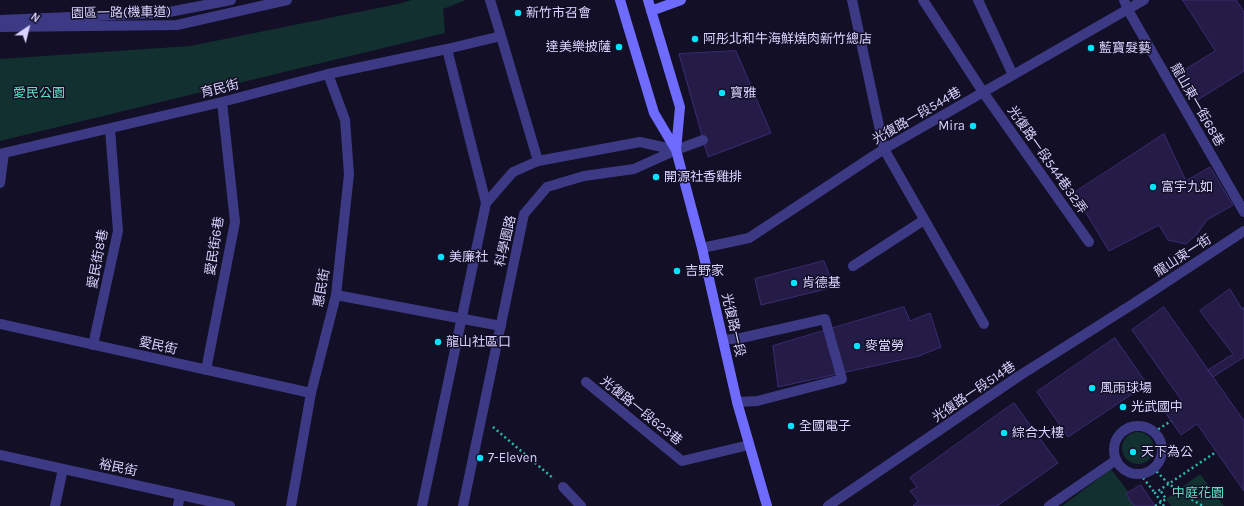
<!DOCTYPE html>
<html>
<head>
<meta charset="utf-8">
<style>
  body { margin:0 }
  #map { position:relative; width:1244px; height:506px; overflow:hidden; background:#130f26; font-family:Karla,sans-serif }
  canvas { display:block }
  .north { position:absolute; left:8px; top:8px; width:40px; height:40px; -webkit-text-stroke:3px #130f26; paint-order:stroke; rotate:35deg; font-size:11px; font-weight:700; line-height:16px; text-align:center; color:#d9d4ff }
  .north::after { content:''; display:block; margin:auto; width:14px; height:18px; background:#d9d4ff; clip-path:polygon(50% 0,100% 100%,50% 72%,0 100%) }
</style>
</head>
<body>
<div id="map">
<canvas width="1244" height="506"></canvas>
<div class="north">N</div>
</div>
<script>
const ctx = document.querySelector('canvas').getContext('2d');
ctx.lineJoin = 'round';
function paint(path, color) { ctx.fillStyle = color; ctx.fill(path, 'evenodd'); }
function strokePath(path, color, width, dash) { ctx.strokeStyle = color; ctx.lineWidth = width; ctx.lineCap = dash ? 'butt' : 'round'; ctx.setLineDash(dash || []); ctx.stroke(path); }
function label(font, color, halo, rows, align = 'center') {
  ctx.font = font + ' Karla,"Noto Sans TC",sans-serif'; ctx.lineWidth = 3; ctx.setLineDash([]); ctx.textBaseline = 'middle'; ctx.strokeStyle = halo; ctx.fillStyle = color; for (const [text, x, y, turn = 0] of rows) {
    ctx.save(); ctx.translate(x, y); ctx.rotate((+turn || 0) * Math.PI / 180); ctx.textAlign = isNaN(turn) ? turn : align; if (halo) ctx.strokeText(text, 0, 0); ctx.fillText(text, 0, 0); ctx.restore();
  }
}
paint(new Path2D(`
  M412,0h54l-23,9 2,24 -445,108v-82l190,-13 208,-42z
  M1122 448a16 16 0 1 1 32 0a16 16 0 1 1-32 0Z
  M1111,469l28,37h-77z
  M1200,474l24,32h-53l-5,-7z`), '#12302f');
const building = new Path2D(`
  M1183,0h53l8,12v59l-48,30 -18,-27 37,-23z
  M736,51l35,82 -63,24 -29,-103z
  M1164,134l22,47 24,-14 23,38 -26,15 -10,14 -11,10 -18,-4 -9,-15 -50,26 -35,-58z
  M824,261l10,26 -73,18 -6,-26z
  M1230,289l12,20 2,-2v50l-31,20 -5,-7 25,-16 -33,-43z
  M904,307l6,14 20,-8 11,34 -22,9 -141,31 -5,-41z
  M1164,307l80,114v70l-47,-67 -16,11 -16,-23 17,-11 -50,-71z
  M1115,338l32,46 -79,53 -31,-45z
  M1014,403l44,60 -61,43h-84l5,-5 -8,-10 7,-4 -7,-9z
  M1141,485l14,21h-21l-8,-12z`);
paint(building, '#241b47');
strokePath(building, '#3b2d73', 1);
strokePath(new Path2D(`
  M493,427l61,52
  M1154,432l17,-11
  M1153,468l16,16 20,14 14,8
  M1140,474l15,19
  M1164,506l-9,-13 61,-41`), '#2fb8b0', 2.5, [2, 3]);
strokePath(new Path2D(`
  M852,0l32,149 100,175
  M923,0l60,92 106,150
  M978,0l35,75
  M1124,0l4,10 116,202
  M0,27l177,-2 110,-25
  M676,150l27,-10
  M702,248l47,-10 135,-89 260,-149
  M853,266l71,-46
  M336,295l165,31
  M723,340l18,-2 84,-19 17,60 -85,22 -20,1
  M93,345l25,-114 -8,-102
  M206,370l29,-148 -13,-120
  M586,382l96,79 67,-16
  M1114 450a24 24 0 1 1 48 0a24 24 0 1 1-48 0Z
  M563,487l18,19
  M828,506l191,-130 117,-74
  M1049,506l67,-46`), '#3d3a85', 10);
strokePath(new Path2D(`
  M490,0l11,36
  M0,154l222,-52 106,-28 119,-25
  M0,183l4,-30
  M486,203l-39,-154 54,-13 37,125
  M1136,302l108,-71
  M0,324l311,69
  M0,455l230,51
  M55,506l8,-37
  M178,506l2,-11
  M291,506l20,-113 25,-98 13,-121 -4,-54 -17,-46
  M422,506l64,-303 27,-31 25,-11 102,-19 36,8
  M463,506l61,-292 23,-27 37,-11 50,-7 42,-19`), '#3d3a85', 10);
strokePath(new Path2D(`
  M0,20l164,-7 67,-13`), '#3d3a85', 10);
strokePath(new Path2D(`
  M620,0l34,113 22,37 26,98 35,154 30,104
  M648,0l32,107 -4,43
  M651,11l30,-11`), '#6f6bff', 10);
strokePath(new Path2D(`
  M1155,506l11,-7 -6,-9`), '#2fb8b0', 2.5, [2, 3]);
for (const [x, y, r, color] of [
  [518,13,4,"#00e5ff"],
  [695,39,4,"#00e5ff"],
  [619,47,4,"#00e5ff"],
  [1091,48,4,"#00e5ff"],
  [722,93,4,"#00e5ff"],
  [973,126,4,"#00e5ff"],
  [656,177,4,"#00e5ff"],
  [1153,187,4,"#00e5ff"],
  [441,257,4,"#00e5ff"],
  [677,271,4,"#00e5ff"],
  [794,283,4,"#00e5ff"],
  [438,342,4,"#00e5ff"],
  [857,346,4,"#00e5ff"],
  [1092,388,4,"#00e5ff"],
  [1123,407,4,"#00e5ff"],
  [791,426,4,"#00e5ff"],
  [1004,433,4,"#00e5ff"],
  [1133,452,4,"#00e5ff"],
  [480,458,4,"#00e5ff"]
]) { const dot = new Path2D(); dot.arc(x, y, r, 0, 2 * Math.PI); ctx.fillStyle = color; ctx.fill(dot); strokePath(dot, '#130f26', 1.5); }
label('13px', '#d9d4ff', '#130f26', [
  ["園區一路(機車道)",121,13,-1],
  ["育民街",220,89,-14],
  ["龍山東一街68巷",1197,105,60],
  ["光復路一段544巷",917,116,-30],
  ["光復路一段544巷32弄",1047,160,55],
  ["科學園路",506,241,-77],
  ["愛民街6巷",215,246,-81],
  ["龍山東一街",1183,256,-33],
  ["愛民街8巷",98,259,-79],
  ["惠民街",322,288,-80],
  ["光復路一段",733,325,77],
  ["愛民街",158,346,13],
  ["光復路一段514巷",974,392,-34],
  ["光復路一段623巷",641,411,39],
  ["裕民街",118,468,12]
]);
label('13px', '#d9d4ff', '#130f26', [
  ["新竹市召會",526,13],
  ["阿彤北和牛海鮮燒肉新竹總店",703,39],
  ["達美樂披薩",611,47,"right"],
  ["藍寶髮藝",1099,48],
  ["寶雅",730,93],
  ["Mira",965,126,"right"],
  ["開源社香雞排",664,177],
  ["富宇九如",1161,187],
  ["美廉社",449,257],
  ["吉野家",685,271],
  ["肯德基",802,283],
  ["龍山社區口",446,342],
  ["麥當勞",865,346],
  ["風雨球場",1100,388],
  ["光武國中",1131,407],
  ["全國電子",799,426],
  ["綜合大樓",1012,433],
  ["天下為公",1141,452],
  ["7-Eleven",488,458]
], 'left');
label('13px', '#5fe0c0', '#130f26', [
  ["愛民公園",39,93],
  ["中庭花園",1198,493]
]);
</script>
</body>
</html>
